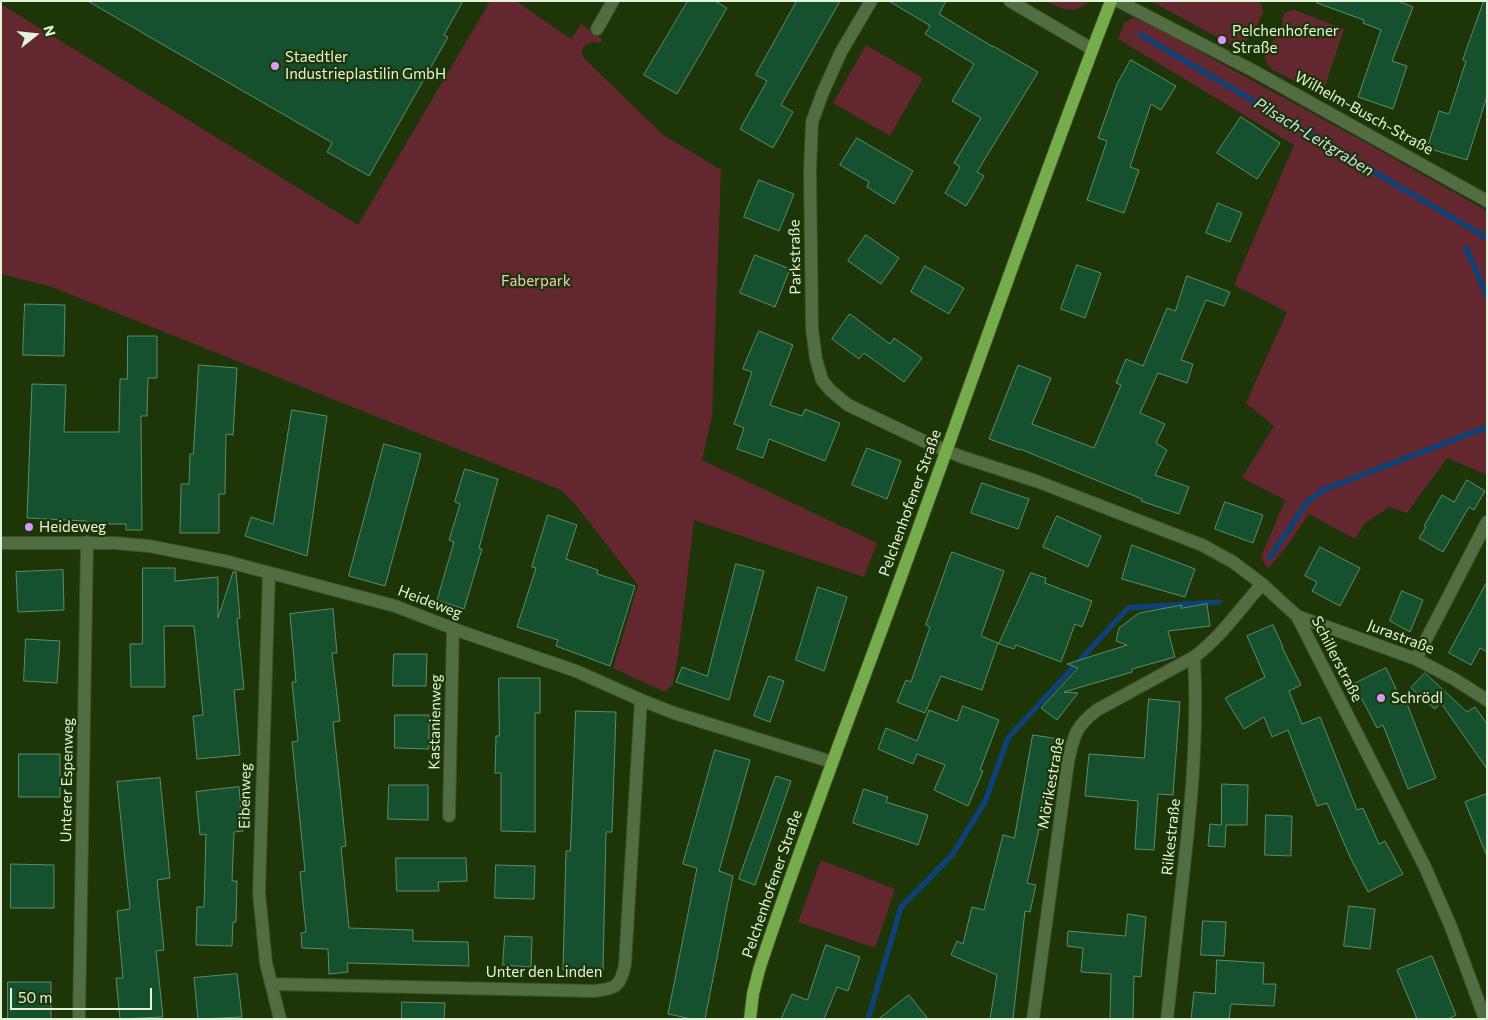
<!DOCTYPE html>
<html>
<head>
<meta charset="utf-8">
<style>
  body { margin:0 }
  #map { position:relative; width:1488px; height:1020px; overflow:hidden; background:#1d3507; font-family:Commissioner,sans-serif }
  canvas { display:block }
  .frame { position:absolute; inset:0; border:2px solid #e4f4da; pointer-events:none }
  .north { position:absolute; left:10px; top:10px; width:50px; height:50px; -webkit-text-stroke:4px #1d3507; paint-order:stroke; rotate:74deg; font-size:14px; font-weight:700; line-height:20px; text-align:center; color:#e4f4da }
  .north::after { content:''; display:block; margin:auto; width:18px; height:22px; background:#e4f4da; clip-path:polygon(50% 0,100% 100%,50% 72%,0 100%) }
  .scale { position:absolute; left:10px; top:988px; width:142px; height:22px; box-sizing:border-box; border:2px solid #e4f4da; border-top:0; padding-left:6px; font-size:15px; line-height:18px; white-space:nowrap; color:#e4f4da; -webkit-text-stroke:4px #1d3507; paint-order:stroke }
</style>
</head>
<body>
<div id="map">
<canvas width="1488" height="1020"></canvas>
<div class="frame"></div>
<div class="north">N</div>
<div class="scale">50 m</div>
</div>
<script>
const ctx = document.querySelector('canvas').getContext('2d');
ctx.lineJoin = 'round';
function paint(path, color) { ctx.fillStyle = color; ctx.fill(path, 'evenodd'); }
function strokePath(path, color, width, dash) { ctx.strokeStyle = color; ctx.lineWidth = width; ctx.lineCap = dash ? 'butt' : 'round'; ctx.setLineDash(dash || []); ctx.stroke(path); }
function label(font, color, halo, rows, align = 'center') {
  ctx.font = font + ' Commissioner,sans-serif'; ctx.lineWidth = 4.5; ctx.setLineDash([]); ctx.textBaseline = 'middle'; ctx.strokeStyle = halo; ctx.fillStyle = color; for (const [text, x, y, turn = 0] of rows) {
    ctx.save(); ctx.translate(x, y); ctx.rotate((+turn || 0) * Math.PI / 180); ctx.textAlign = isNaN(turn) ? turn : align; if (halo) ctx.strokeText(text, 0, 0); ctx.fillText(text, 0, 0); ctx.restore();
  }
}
paint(new Path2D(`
  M490,1h26l55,38 10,-15 21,15 -2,4c-11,-3 -21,2 -17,14l79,77 59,36 -9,247 -10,43 175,83 -13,34 -170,-57 -16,136 -5,28 -8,8 -52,-24 25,-83 -63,-81 -14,-14 -512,-204 -48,-12v-270l357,221z
  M1046,1h42c-11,15 -28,8 -42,0z
  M1150,1h108l4,4 1,7c-5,12 -14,34 -29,34z
  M1295,10l49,19 -22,66 -49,-25c-18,-16 0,-25 8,-41 2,-5 1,-10 3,-15l4,-3z
  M1134,18l19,8 217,119 117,66v264l-40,-17 -40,55 -18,-6 -25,17 -9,15 -46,-25 -24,35 -17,20 -7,-12 24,-57 -43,-22 32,-52 -28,-23 41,-91 -53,-27 60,-140 -176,-106 7,-17z
  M866,45l57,33 -33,58 -57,-33z
  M821,860l74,29 -20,59 -77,-26z`), '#632730');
strokePath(new Path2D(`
  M1141,35l346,203
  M1466,248l21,48
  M1270,557l38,-56 15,-11 164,-63
  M868,1019l33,-112 51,-52 33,-53 23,-64 120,-130 91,-6`), '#0e4277', 5.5);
const building = new Path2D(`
  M88,1h375l-19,34 4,2 -79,139 -42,-24 5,-9z
  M688,1h27l12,7 -50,86 -33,-19z
  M797,1h43l-59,104 12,7 -20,36 -33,-19 27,-48 -11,-6z
  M889,1h57l-7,13 54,33v-1l45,26 -61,100 7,4 -18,30 -21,-13 15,-26 -6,-4 27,-45 -29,-17 22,-37 -49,-30 5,-8z
  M1318,1h80l15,6 -21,54 15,5 -14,43 -35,-12 23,-67 -18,-7 1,-3 -47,-17z
  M1484,1h3v95l-20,64 -40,-12 12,-37 10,3 17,-53 -3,-1z
  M1131,60l45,26 -15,24 -10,-6 -21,63 9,3 -15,43 -37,-13 20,-59 -9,-3 19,-54z
  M1241,117l39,26 -23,36 -40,-26z
  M857,138l56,33 -19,33 -27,-17 2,-5 -29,-17z
  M759,180l35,14 -15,37 -35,-14z
  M1218,203l24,10 -12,29 -24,-9z
  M866,235l33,23 -18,26 -33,-23z
  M755,255l35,14 -15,38 -35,-14z
  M1077,265l24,8 -16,45 -24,-9z
  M925,266l39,22 -15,26 -38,-22z
  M1187,276l43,16 -6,14 -18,-6 -25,60 12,4 -6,19 -29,-10 -18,40 25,11 -9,19 11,7 -12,25 34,12 -10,27 -38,-13 1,-2 -122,-50v1l-31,-11 29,-74 33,13 -19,46 62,24 27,-63 -5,-2 10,-24 17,7 24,-58 8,3z
  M25,304l40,1 -1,51 -41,-1z
  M850,314l40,30 4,-6 28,20 -18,24 -40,-29 -5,6 -27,-20z
  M759,331l34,14 -23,60 32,11 3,-7 35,14 -15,38 -56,-22 -6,19 -26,-9 7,-21 -10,-4 18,-52 -9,-3z
  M128,336h29v42h-9l-1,38h-6l1,114h-16v-6h-40v-3l-59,-3 5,-134 34,1 -2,47h55l1,-53h7z
  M199,365l38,3 -4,67 -7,-1 -1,60h-6v39h-39l1,-49h8l1,-30h3z
  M292,410l35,6 -20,140 -62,-20 6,-19 22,7z
  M384,444l37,10 -36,132 -36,-10z
  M867,448l34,13 -14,38 -35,-14z
  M465,469l33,10 -19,69 3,1 -18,60 -27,-9 17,-58 -5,-2 11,-36 -5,-2z
  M1467,480l18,11 -11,19 -5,-3 -26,45 -24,-14 7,-11 -2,-1 18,-31 12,7z
  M982,483l47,16 -11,30 -47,-16z
  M1225,502l38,13 -10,28 -38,-14z
  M548,515l29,10 -11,34 32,11 -1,4 38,12 -25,80 -54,-20 2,-6 -41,-13 19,-59 -4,-1z
  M1057,516l44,20 -13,31 -45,-20z
  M1132,545l63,24 -10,28 -63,-18z
  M1320,547l40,21 -20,38 -28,-15 5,-9 -12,-6z
  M952,552l52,19 -23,65 17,7 -16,47 -41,-14 -16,37 -28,-11 9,-22 5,2 19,-55 -4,-2z
  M736,564l28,7 -35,129 -53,-18 6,-15 25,9z
  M143,568h32v13l43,-4v41l15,-46h3l4,46 -3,1 7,70 -10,1 6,65 -43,4 -4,-43 10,-1 -9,-89h-30l1,61h-34l-1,-43h12z
  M63,570l1,40 -46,2 -2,-40z
  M1031,573l15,5 -1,5 47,18 -10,26 -7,-3 -14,38 -45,-17 -2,4 -15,-5z
  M1487,582v70l-7,-4 -9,17 -22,-12z
  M818,587l29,10 -23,74 -28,-11z
  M1402,591l21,9 -13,32 -20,-11z
  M1207,604l3,22 -42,5 7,26 -43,12v3l-68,20 14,1 -21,27 -16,-12 37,-40 -11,-4 60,-19 -11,-4 3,-13 20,-15 43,-8 -1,3z
  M333,609l4,44h-5l8,68 -7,1 13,124 -5,1 8,81 64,2v11l55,1 1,24 -122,-3 1,9 -19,2 -1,-25 -26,-1 -1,-15 5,-1 -6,-60 5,-1 -13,-129 6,-1 -6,-59h4l-6,-68z
  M1273,625l10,22h-1l19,38 -12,6 13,33 18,-7 37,93 6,-2 16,36 6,-3 18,33 -35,18 -18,-35 -23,-54 -10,3 -29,-76 -16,7 -8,-20 -20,12 -19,-31 40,-21 -18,-41z
  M26,639l34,2 -3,42 -33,-2z
  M394,654h33l-1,32h-33z
  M1386,668l15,31 3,-3 32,82 -28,11 -25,-64 -6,3 -23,-44z
  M1425,673l42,39 8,-5 12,17v45l-46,-66 -6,6 -24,-21z
  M769,676l15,5 -14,41 -16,-6z
  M499,678h41v35h-5v119l-34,-1v-58h-6l1,-37h3z
  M1149,699l31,3 -7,93 -15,-1 -4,56 -19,-1 3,-48 -53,-5 4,-42 55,4z
  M963,706l36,14 -19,50 3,1 -15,35 -34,-16 11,-25 -28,-11 -4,10 -35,-15 8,-21 31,13 12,-31 28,11z
  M576,711l40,1 -4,120h-6l-3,139 -40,-1 3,-119h4z
  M395,715h34v34l-34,-1z
  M1033,735l26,4 -16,91 -4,-1 -12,54 9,2 -6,27 -5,-1 -12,108h-23l7,-44 -46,-20 6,-14 6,3 9,-37 12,3 19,-75 11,3z
  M715,750l35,10 -31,111 14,5 -28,143h-13l-24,-5 29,-146 -14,-4z
  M19,754h41v43h-41z
  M776,776l15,5 -36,104 -16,-6z
  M160,778l10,100 -13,2 7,70 -8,1 7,66 -43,2 -4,-41h7l-6,-67 13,-2 -13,-127z
  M1222,784l26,1 -1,40h-21l-1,22 -17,-1 2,-22 11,1z
  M389,785h39v35l-40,-1z
  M239,787l4,44 -9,1 -2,49h5l-1,41h-3l-1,24 -36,-1 1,-38h7l2,-73 -6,1 -4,-43z
  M864,789l24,8 -2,5 42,13 -10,30 -65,-22z
  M1487,794v60h-1l-21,-52z
  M1266,815l26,1 -1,40 -26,-1z
  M396,858h70l1,23 -29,1 1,9h-42z
  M11,864l43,1v43h-43z
  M496,865l39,1 -1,33 -39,-1z
  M1349,906l26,3 -5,40 -26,-3z
  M1128,914l18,3 -5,60 -7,-1 -1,43h-23l1,-45 -30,-2 2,-24 -16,-2 1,-15 57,5z
  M1203,921l23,1 -2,34 -23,-1z
  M505,936l27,1 -1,30 -28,-2z
  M826,945l34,12 -12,34 -11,-4 -13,32h-43l11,-25 15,6z
  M1432,956l24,59 -8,4h-31l-20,-49z
  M1217,960l47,3 -1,21h13l-2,22 -43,-2 -2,15h-38l3,-27 21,2z
  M237,974l5,43 -44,2 -4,-41z
  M8,982h43v37h-43z
  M909,995l19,24h-49z
  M402,1002l43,1 -1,16h-42z`);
paint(building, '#16512f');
strokePath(building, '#5b8e6b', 1);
const minor = new Path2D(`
  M871,1l-30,51 -18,40 -11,30 -2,49 2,158 4,30 6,21 8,10 18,15 80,38 34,14 74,24 166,64 31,17 29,22 35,32 128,251 26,60 34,92
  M1010,1l82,48
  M1118,1l134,69 235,131
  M597,29l16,-28
  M1,543h113l35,3 76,15 170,45 70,27 111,38 65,29 33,13 158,49
  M269,573l-10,320 7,70 14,56
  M1297,616l119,43 38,20 33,21
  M1416,659l71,-137
  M449,816l4,-188
  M271,984l323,7c22,-2 27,-5 31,-27l16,-264
  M79,1019l8,-477
  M1033,1019l35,-257c6,-27 7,-35 29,-52l97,-53c26,-19 46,-48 68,-73
  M1167,1019c6,-51 11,-102 17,-152 8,-70 14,-139 10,-210`);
const major = new Path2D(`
  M750,1019l3,-25 6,-24c44,-134 96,-266 144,-399 69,-190 135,-381 208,-570`);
strokePath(minor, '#395025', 14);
strokePath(major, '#395025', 14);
strokePath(minor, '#526d41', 12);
strokePath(major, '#75ac4c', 12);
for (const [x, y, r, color] of [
  [1222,40,5,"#d89af8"],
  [275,66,5,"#d89af8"],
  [29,527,5,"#d89af8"],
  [1381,698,5,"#d89af8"]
]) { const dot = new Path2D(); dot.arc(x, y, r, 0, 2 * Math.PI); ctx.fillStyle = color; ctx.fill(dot); strokePath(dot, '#1d3507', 2); }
label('15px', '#e4f4da', '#1d3507', [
  ["Pelchenhofener",1232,31],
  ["Straße",1232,48],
  ["Staedtler",285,57],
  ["Industrieplastilin GmbH",285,74],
  ["Heideweg",39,527],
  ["Schrödl",1391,698]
], 'left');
label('15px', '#e4f4da', '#1d3507', [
  ["Wilhelm-Busch-Straße",1364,113,29],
  ["Parkstraße",795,257,-91],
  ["Pelchenhofener Straße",910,503,-70],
  ["Heideweg",430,602,21],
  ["Jurastraße",1401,637,21],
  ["Schillerstraße",1337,659,63],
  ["Kastanienweg",435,722,-89],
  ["Unterer Espenweg",67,780,-89],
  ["Mörikestraße",1051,783,-80],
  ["Eibenweg",245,796,-89],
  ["Rilkestraße",1171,837,-84],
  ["Pelchenhofener Straße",772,884,-71],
  ["Unter den Linden",544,972]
]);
label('15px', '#f5c6c9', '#1d3507', [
  ["Faberpark",536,281]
]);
label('italic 16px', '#d1dfef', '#1d3507', [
  ["Pilsach-Leitgraben",1314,137,31]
]);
</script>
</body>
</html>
